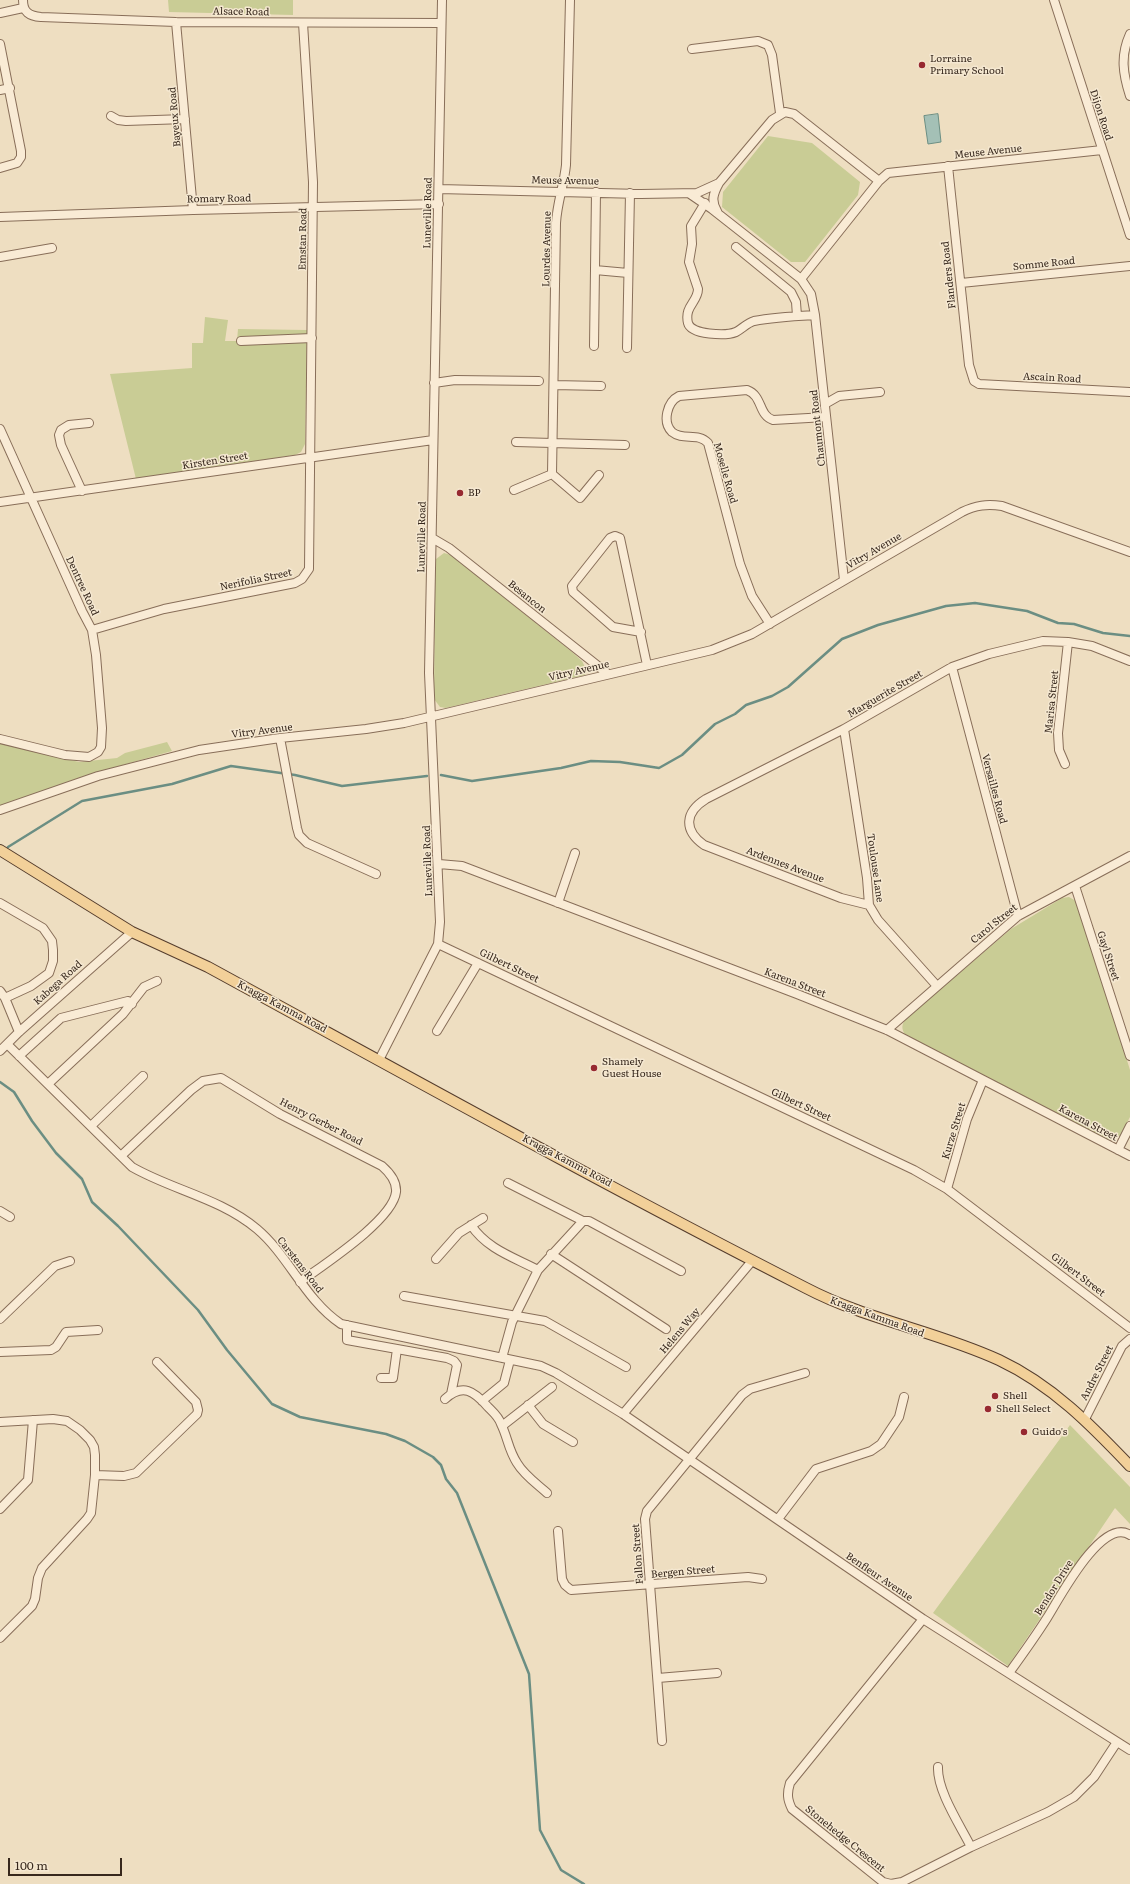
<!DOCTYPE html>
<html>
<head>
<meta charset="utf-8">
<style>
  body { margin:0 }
  #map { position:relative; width:1130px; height:1884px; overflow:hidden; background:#eedec1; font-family:Literata,serif }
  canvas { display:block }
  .scale { position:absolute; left:8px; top:1858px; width:114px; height:18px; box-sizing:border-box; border:2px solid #37281d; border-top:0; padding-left:5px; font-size:12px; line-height:14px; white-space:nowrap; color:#37281d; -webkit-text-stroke:3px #f5e8d1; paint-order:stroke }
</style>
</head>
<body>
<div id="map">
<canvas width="1130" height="1884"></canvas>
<div class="scale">100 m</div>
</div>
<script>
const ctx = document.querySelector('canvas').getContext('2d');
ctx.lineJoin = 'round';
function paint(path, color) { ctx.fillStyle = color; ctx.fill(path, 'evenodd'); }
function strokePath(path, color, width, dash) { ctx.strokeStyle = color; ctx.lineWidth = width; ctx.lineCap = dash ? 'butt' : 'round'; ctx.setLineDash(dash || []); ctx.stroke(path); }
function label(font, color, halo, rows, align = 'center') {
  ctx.font = font + ' Literata,serif'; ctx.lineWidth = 3; ctx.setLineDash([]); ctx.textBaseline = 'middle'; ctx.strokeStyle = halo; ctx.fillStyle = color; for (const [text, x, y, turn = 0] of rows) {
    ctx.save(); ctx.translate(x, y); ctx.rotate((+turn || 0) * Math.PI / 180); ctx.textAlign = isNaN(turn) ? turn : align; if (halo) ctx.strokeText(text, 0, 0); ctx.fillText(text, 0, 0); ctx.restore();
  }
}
paint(new Path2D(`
  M168,0h125v15l-124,-3z
  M768,136l44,7 48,39 -2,13 -53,67h-14l-69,-55 1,-15z
  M205,317l23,3 -3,21h12l1,-12 69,1 -2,114 -4,8 -6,3 -159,24 -26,-105 82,-6v-25h11z
  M444,553l7,2 121,97 10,9 5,10 -2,4 -139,33 -6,-1 -6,-8 1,-135 1,-5z
  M167,742l5,9 -88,25 -84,30v-63l79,19 38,-4 8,-5z
  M1069,897l7,4 3,5 51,164v47l-10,19 -7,4 -8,-1 -199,-103c-5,-7 -5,-12 1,-18l104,-89 51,-31z
  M1070,1425l60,62v37l-15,-16 -107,158 -75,-53z`), '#c9cc95');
const water = new Path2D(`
  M938,114l3,28 -13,2 -4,-28z`);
paint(water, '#a4c0b6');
strokePath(water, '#6b8e83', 1);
strokePath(new Path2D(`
  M441,775l31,6 89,-13 30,-7 29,1 39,6 23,-13 33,-31 20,-10 11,-9 26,-9 16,-9 54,-48 36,-14 68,-19 29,-3 52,8 31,12 16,1 29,9 27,3
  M8,847l74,-46 90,-17 59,-18 64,9 47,11 85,-10
  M0,1082l14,10 18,29 24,32 26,26 10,23 26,24 80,84 29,40 45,54 28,13 86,17 19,7 28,16 8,8 5,14 11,14 72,181 11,156 21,40 23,14`), '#6b8e83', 2.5);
const minor = new Path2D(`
  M23,0c0,12 6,16 18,17l135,5 265,1
  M1054,0l76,235
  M0,13l23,-5
  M176,22l17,188
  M1130,34c-10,22 -7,40 0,62
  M0,44l21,107v6l-4,6 -17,5
  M692,49l66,-8 10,4 4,10 8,58
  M0,90l10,-2
  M111,116l7,4 8,1 59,-2
  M948,166l21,199 5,16 5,3 151,8
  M439,189l202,5 56,-1 22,-10 53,-63 13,-8 9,2 85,67
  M690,194l22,15 89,70 10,15 4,21 29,265
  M705,203l-14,23 1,18 -3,18 9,27c0,13 -14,17 -10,34 3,12 38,13 48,9 6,-3 11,-9 18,-11 20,-4 42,-5 61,-6
  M717,211c-6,-10 -4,-17 2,-28
  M0,217l193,-7 246,-6
  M736,247l55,45 5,10 1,14
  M0,257l52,-9
  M595,270l33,3
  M801,279l78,-98 9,-8 214,-23
  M961,283l169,-17
  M241,341l71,-3
  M594,346l2,-154
  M627,348l3,-155
  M434,383l21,-3 84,1
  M554,385l47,1
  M825,404l14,-8 41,-4
  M0,429l82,182 10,19 4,25 6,73 -1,19 -3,5 -9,5 -24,-2 -65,-16
  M516,442l109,3
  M552,474l4,-251c1,-20 8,-38 10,-58l4,-165
  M514,490l38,-16 28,24 19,-23
  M82,491l-21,-46 -2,-10 2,-5 8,-5 20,-2
  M0,502l433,-62
  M432,538l17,10 159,126
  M770,624l-18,-28 -12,-32 -32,-121c-10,-11 -25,-2 -36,-11 -10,-10 -5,-30 7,-36l68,-6c16,6 11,25 26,30l53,-3
  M92,630l72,-21 131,-26 7,-4 7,-10 4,-387 -10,-159
  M641,632l-28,-5 -40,-35 -1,-6 38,-48 5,-2 5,2 27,127
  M952,667l66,249
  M844,729l23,149 2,27 9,15 59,66
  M280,738l17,90 2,7 8,8 69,31
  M1065,764l-6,-14 -1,-17 10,-91
  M0,810l98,-34 101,-26 81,-12 86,-9 38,-6 308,-73 40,-16 210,-122c14,-7 25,-8 40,-6l128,46
  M439,864l23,2 335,128 90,36 243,126
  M1075,886l55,170
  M0,903l43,25 9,13 1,9v11l-4,12 -18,13 -26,12
  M558,903l17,-50
  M869,905l-28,-7 -137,-53c-21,-15 -19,-33 2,-46l138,-70 108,-62 37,-13 54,-13 25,1 24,4 38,15
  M438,944l476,226 33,19 183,139
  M0,991l5,7 14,34
  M887,1030l131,-114 112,-60
  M437,1031l41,-68
  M7,1044l125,123c40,23 88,31 125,62 32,27 48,71 84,95l200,42 15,7 67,41 300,205 207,131
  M0,1051l19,-19 113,-100
  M19,1056l42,-38 67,-17 4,3
  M379,1060l59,-116 2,-22 -11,-249 13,-673
  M48,1084l75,-70 21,-27 13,-6
  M91,1126l52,-50
  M1118,1150l12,-24
  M121,1156l70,-66 12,-9 18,-3 59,36 102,52c8,7 15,15 14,26 -3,28 -73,73 -96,90
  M508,1183l75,38h6l92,50
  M947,1189l20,-70 16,-39
  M0,1211l10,6
  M471,1225c16,24 42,32 67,45
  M551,1254l115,75
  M436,1259l23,-26 24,-15
  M404,1296l141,25 81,46
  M0,1319l55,-53 15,-5
  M347,1325v15l100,18 7,3 3,4 -6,29
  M0,1352l51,-2 5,-3 10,-15 32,-2
  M502,1358l10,-36 26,-52 45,-49
  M381,1378h12l4,-29
  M445,1399c18,-16 29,-8 43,8 5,5 11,10 13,17 7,14 7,25 16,39 7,12 20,21 30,30
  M482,1401l22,-18 6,-23
  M528,1405l15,19 30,18
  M623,1414l129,-153
  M1085,1419l37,-73 8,-7
  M0,1422l53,-3 14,2 13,9 10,10 4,7 1,8v20l-4,38 -4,6 -45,49 -4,10 -3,21 -3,7 -32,32
  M502,1426l50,-39
  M95,1475l29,1 12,-3 61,-59 1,-4 -2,-8 -39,-40
  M0,1509l28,-29 5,-60
  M778,1519l38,-50 55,-18 10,-7 18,-27 5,-20
  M558,1531l4,48 3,6 6,5 177,-13 14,2
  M923,1619l-133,164c-3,10 -3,16 2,26l91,73 8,2 11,-2 69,-35 77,-35 26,-15 20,-20 23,-35
  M1009,1673c13,-18 26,-36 38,-55 12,-19 55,-102 83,-83
  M658,1678l59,-5
  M662,1741l-17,-222 2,-8 95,-116 8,-6 55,-16
  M938,1767c-1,24 22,58 33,80`);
const major = new Path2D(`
  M0,850l132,82 76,35c198,108 396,218 598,321 61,32 130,43 193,72 53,25 92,65 131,106`);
strokePath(minor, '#886e59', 10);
strokePath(major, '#553d2d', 12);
strokePath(minor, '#f9ebd5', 8);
strokePath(major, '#f2d099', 10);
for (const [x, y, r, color] of [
  [922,65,4,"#972931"],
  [460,493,4,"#972931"],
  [594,1068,4,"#972931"],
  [995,1396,4,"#972931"],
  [988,1409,4,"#972931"],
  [1024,1432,4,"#972931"]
]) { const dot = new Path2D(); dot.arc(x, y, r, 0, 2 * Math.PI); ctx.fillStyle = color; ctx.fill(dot); strokePath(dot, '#f5e8d1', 1.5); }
label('10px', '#37281d', '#f5e8d1', [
  ["Alsace Road",241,12,1],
  ["Dijon Road",1101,115,72],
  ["Bayeux Road",175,117,-95],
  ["Meuse Avenue",988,152,-6],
  ["Meuse Avenue",565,181,1],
  ["Romary Road",219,199,-1],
  ["Luneville Road",428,213,-89],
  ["Emstan Road",303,239,-89],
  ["Lourdes Avenue",547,249,-89],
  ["Somme Road",1044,264,-6],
  ["Flanders Road",949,275,-96],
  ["Ascain Road",1052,378,3],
  ["Chaumont Road",818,428,-96],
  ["Kirsten Street",215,461,-9],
  ["Moselle Road",725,473,74],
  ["Luneville Road",422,537,-89],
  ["Vitry Avenue",874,551,-30],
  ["Nerifolia Street",256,580,-12],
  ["Dentree Road",82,586,65],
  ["Besancon",527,597,39],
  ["Vitry Avenue",579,671,-13],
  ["Marguerite Street",885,694,-30],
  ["Marisa Street",1052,702,-84],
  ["Vitry Avenue",262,731,-7],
  ["Versailles Road",994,789,75],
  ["Luneville Road",428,861,-92],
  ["Ardennes Avenue",785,865,21],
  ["Toulouse Lane",875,868,82],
  ["Carol Street",994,924,-39],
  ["Gayl Street",1108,956,72],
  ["Gilbert Street",509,966,26],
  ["Kabega Road",58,983,-42],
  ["Karena Street",795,983,21],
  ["Kragga Kamma Road",282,1007,28],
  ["Gilbert Street",801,1105,25],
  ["Henry Gerber Road",321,1122,27],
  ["Karena Street",1088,1123,28],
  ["Kurze Street",954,1131,-73],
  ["Kragga Kamma Road",567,1161,28],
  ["Carstens Road",300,1265,52],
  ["Gilbert Street",1078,1275,37],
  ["Kragga Kamma Road",877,1317,20],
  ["Helens Way",680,1331,-50],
  ["Andre Street",1097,1373,-63],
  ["Fallon Street",638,1554,-94],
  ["Bergen Street",683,1572,-5],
  ["Benfleur Avenue",879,1577,34],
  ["Bendor Drive",1054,1588,-58],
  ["Stonehedge Crescent",845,1839,39]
]);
label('10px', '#37281d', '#f5e8d1', [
  ["Lorraine",930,59],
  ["Primary School",930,71],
  ["BP",468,493],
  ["Shamely",602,1062],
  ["Guest House",602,1074],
  ["Shell",1003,1396],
  ["Shell Select",996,1409],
  ["Guido's",1032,1432]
], 'left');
</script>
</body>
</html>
